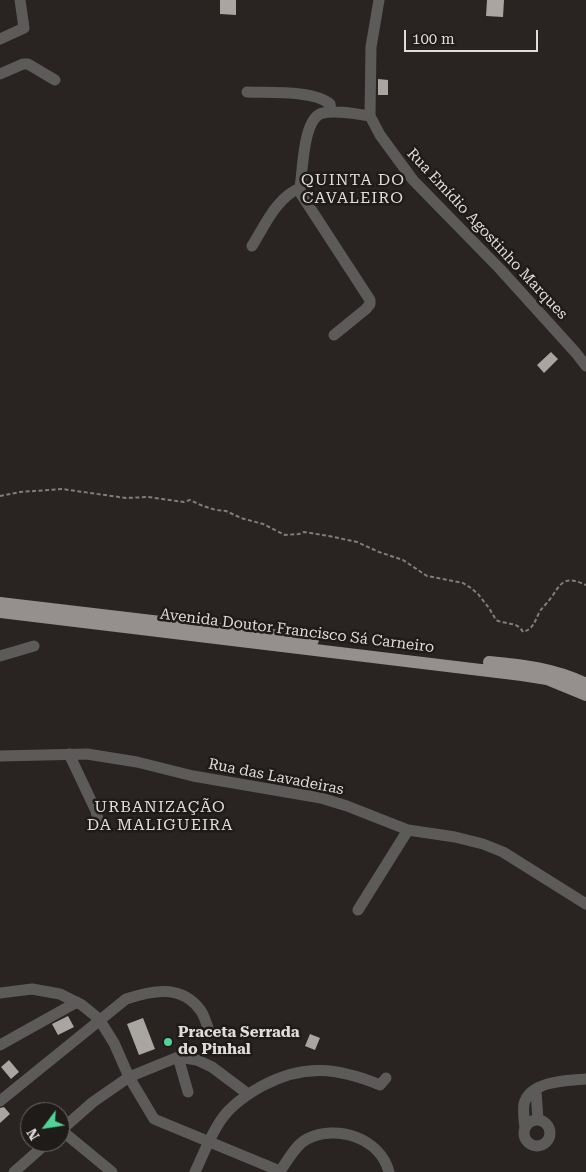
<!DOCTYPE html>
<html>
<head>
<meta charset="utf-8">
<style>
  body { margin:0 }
  #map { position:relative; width:586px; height:1172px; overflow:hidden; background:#292422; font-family:"Roboto Serif",serif }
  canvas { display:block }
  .north { position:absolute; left:20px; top:1102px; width:50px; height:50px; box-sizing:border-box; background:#1f1b19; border:1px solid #6c6866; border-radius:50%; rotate:239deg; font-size:14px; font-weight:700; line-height:20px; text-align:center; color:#dfdcda }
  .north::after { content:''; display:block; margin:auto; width:18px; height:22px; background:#51d398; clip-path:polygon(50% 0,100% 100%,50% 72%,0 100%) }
  .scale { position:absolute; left:404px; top:30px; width:134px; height:22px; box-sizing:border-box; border:2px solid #dfdcda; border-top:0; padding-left:6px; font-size:15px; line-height:18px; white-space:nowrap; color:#dfdcda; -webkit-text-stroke:4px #1f1b19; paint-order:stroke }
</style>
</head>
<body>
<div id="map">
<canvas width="586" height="1172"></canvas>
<div class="north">N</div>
<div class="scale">100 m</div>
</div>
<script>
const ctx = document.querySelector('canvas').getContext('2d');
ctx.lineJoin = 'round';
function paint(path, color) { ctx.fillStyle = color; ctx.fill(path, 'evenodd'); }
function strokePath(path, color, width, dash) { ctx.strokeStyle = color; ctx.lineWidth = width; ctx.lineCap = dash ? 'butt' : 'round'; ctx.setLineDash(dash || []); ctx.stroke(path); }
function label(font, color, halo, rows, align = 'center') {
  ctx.font = font + ' "Roboto Serif",serif'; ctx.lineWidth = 5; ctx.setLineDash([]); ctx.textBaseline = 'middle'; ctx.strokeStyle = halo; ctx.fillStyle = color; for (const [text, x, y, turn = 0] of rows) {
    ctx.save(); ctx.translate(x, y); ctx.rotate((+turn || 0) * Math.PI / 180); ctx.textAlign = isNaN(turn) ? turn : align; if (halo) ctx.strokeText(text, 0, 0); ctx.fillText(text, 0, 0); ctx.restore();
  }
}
paint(new Path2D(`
  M220,0h16v15l-16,-1z
  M487,0h17l-1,17 -17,-1z
  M378,79l10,1v15h-10z
  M551,352l7,7 -14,14 -7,-8z
  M68,1016l6,11 -16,8 -6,-11z
  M143,1018l12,31 -16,6 -12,-31z
  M310,1034l10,4 -5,12 -10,-4z
  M9,1060l10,12 -8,7 -10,-12z
  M4,1107l6,7 -10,9v-15z`), '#a9a5a0');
strokePath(new Path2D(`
  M0,496l20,-4 42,-3 64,9 22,-1 36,5 6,-2 13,6 13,4 10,1 15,7 22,6 22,11 14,-1 5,-2 25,4 28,6 22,10 24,8 24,16 36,7 8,5 7,6 11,14 7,12c10,5 21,1 27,12 11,-3 12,-12 17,-21 4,-5 9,-10 13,-16 10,-16 15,-18 33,-10`), '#817d7b', 2, [4, 2.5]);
strokePath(new Path2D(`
  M379,0l-8,47 -1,69 10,19 33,45 87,89 76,84 10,13
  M0,39l24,-11 -4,-28
  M0,74l23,-10h5l27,16
  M247,92c22,1 67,-2 83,12l1,8
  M252,246c13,-21 25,-49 48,-58
  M334,335l32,-26 4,-5v-4l-69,-106 -1,-6c3,-19 3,-71 23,-75 15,-3 33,1 47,3
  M0,656l34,-10
  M69,754l27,57 3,13
  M0,756l87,-2 50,8 56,14 128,22 26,8 61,24 47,7 28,7 20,8 83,52
  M358,910l50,-80
  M0,993l32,-4 28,5 22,11 17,14 15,24 15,34 25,42 126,52c8,-10 15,-26 27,-32 30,-15 73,-1 82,33
  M0,1045l77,-43
  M178,1057l10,35
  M536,1091l2,29
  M0,1101l126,-102c27,-9 56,-15 75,12 4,6 6,15 9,22
  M524 1133a13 13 0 1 1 26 0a13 13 0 1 1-26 0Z
  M525,1128c-1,-7 -2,-16 -1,-24 5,-23 44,-24 62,-25
  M61,1130l51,42
  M60,1131l33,-29 36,-25 49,-20 19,3 15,7 36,27
  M14,1172l34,-30
  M195,1172c8,-17 15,-36 26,-52 10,-15 25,-25 41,-34 41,-22 75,-19 118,-1l6,-7`), '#5d5b5a', 11);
strokePath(new Path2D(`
  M0,603l313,37
  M0,612l522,63 25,4 39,16
  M489,662c34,3 66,7 97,22`), '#958f8e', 12);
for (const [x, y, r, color] of [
  [168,1042,5,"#51d398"]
]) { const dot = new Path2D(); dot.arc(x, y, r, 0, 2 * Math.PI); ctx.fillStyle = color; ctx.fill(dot); strokePath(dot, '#1f1b19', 2); }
label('15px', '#dfdcda', '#1f1b19', [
  ["Rua Emídio Agostinho Marques",487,234,47],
  ["Avenida Doutor Francisco Sá Carneiro",297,631,7],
  ["Rua das Lavadeiras",276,777,11]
]);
label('bold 15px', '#dfdcda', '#1f1b19', [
  ["Praceta Serrada",178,1033],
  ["do Pinhal",178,1050]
], 'left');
ctx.letterSpacing = '1px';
label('16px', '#dfdcda', '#1f1b19', [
  ["QUINTA DO",353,180],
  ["CAVALEIRO",353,198],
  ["URBANIZAÇÃO",160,807],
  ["DA MALIGUEIRA",160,825]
]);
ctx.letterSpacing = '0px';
</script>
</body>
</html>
